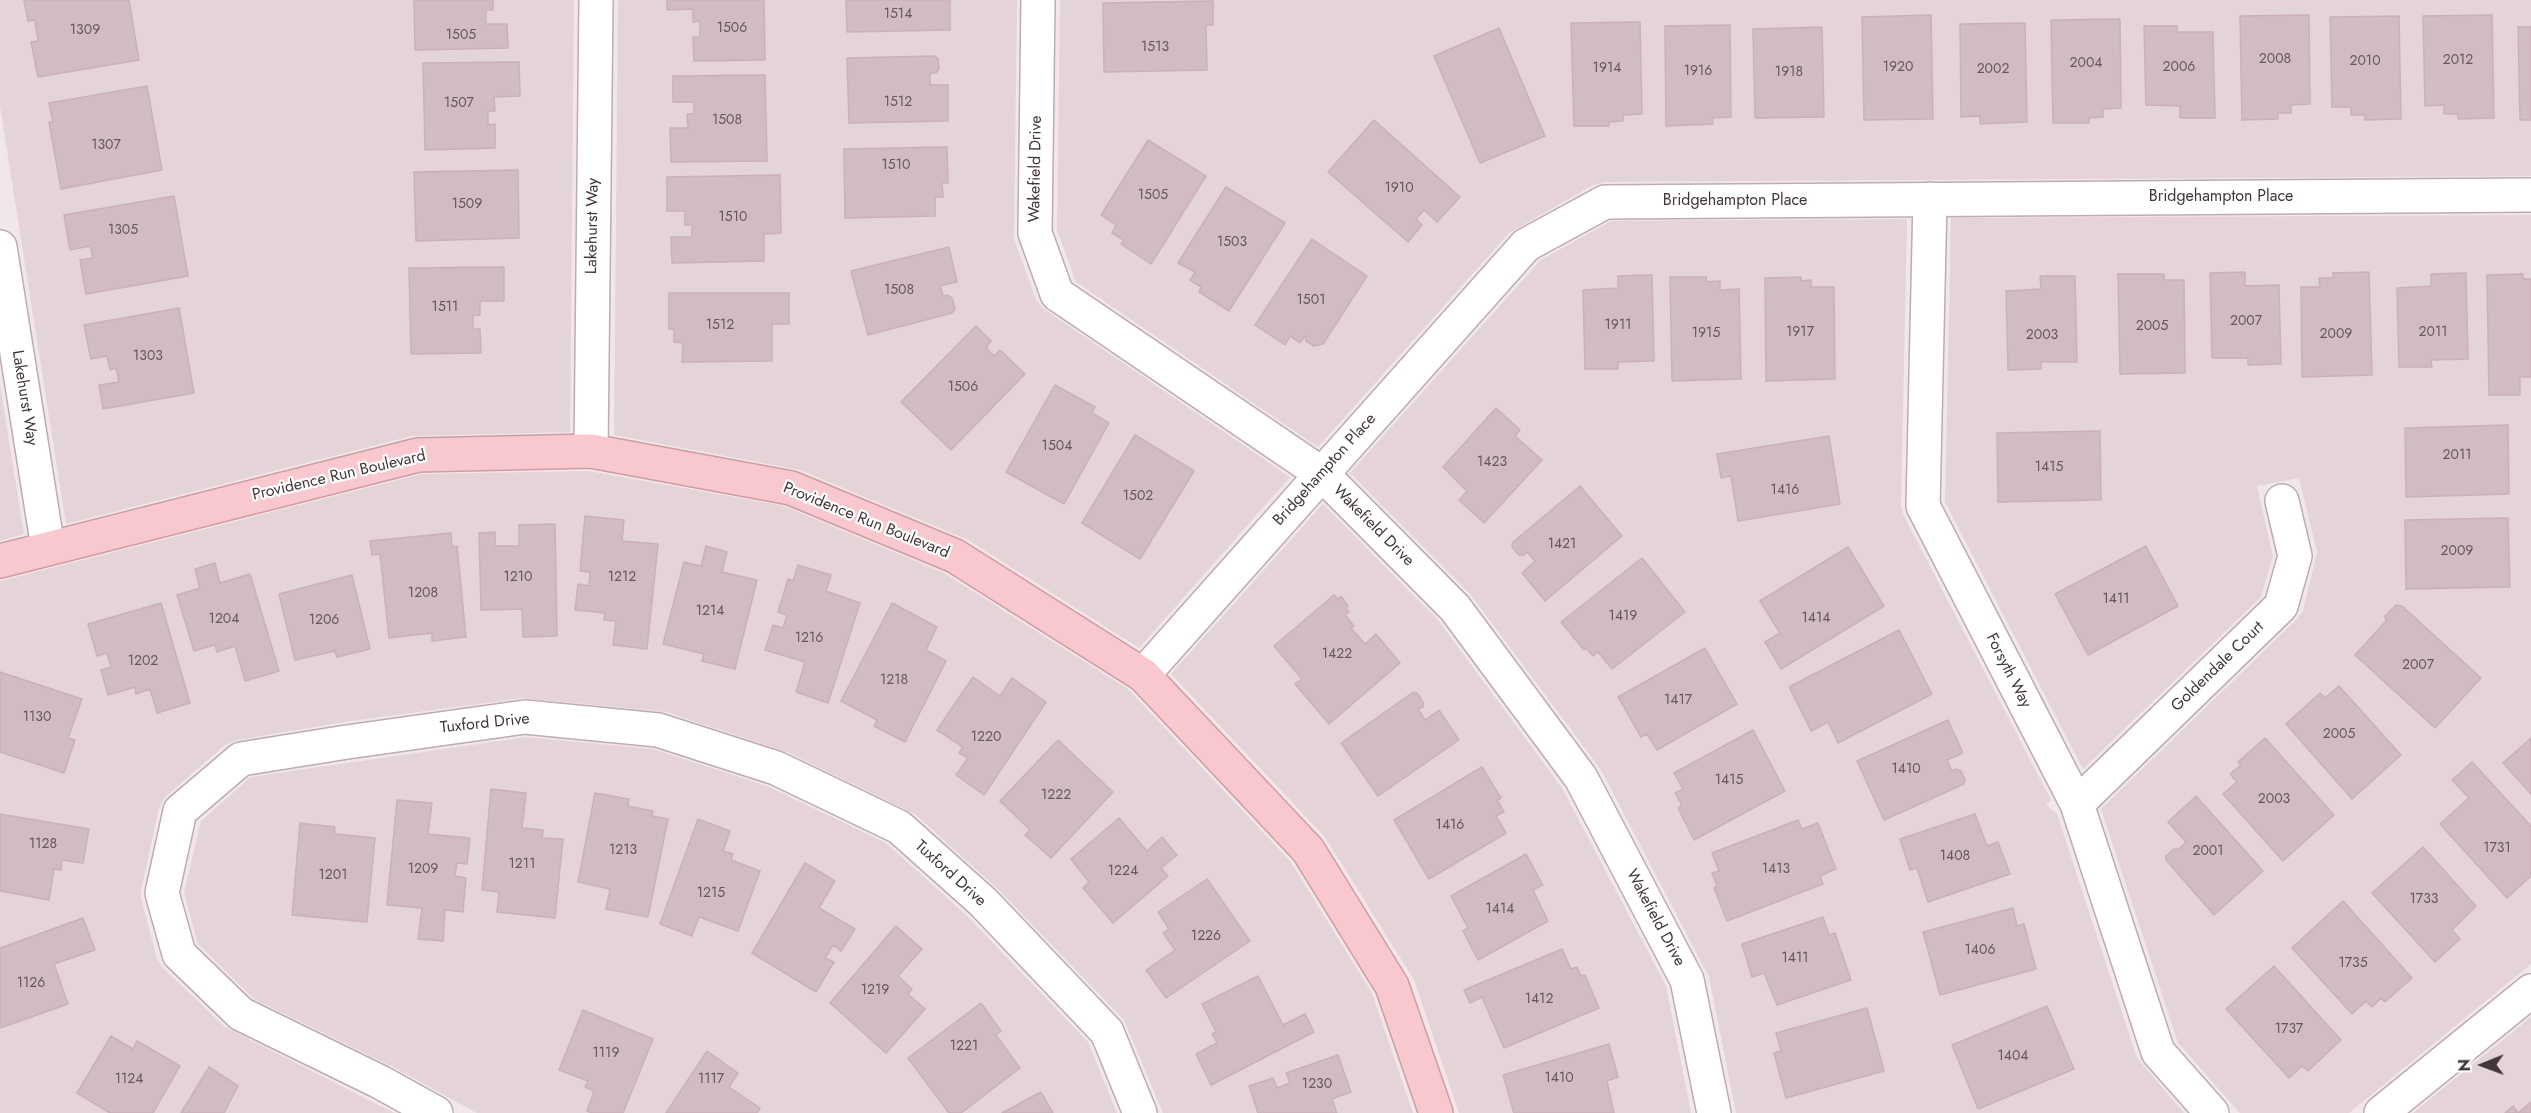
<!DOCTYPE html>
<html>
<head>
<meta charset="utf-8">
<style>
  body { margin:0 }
  #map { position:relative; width:2531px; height:1113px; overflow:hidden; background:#f1e6e8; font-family:Jost,sans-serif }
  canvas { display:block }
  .north { position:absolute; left:2453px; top:1035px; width:60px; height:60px; -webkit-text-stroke:4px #fff; paint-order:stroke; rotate:269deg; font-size:16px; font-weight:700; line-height:24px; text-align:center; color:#433639 }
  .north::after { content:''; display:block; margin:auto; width:21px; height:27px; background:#433639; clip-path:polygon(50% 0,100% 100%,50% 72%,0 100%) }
</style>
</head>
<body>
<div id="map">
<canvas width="2531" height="1113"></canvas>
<div class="north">N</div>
</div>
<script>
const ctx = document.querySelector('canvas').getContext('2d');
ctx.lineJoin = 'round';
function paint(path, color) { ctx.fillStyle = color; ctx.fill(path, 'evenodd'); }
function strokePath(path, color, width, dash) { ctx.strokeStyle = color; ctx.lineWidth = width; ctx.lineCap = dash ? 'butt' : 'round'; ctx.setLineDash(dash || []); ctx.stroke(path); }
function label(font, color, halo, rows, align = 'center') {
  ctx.font = font + ' Jost,sans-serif'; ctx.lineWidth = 4.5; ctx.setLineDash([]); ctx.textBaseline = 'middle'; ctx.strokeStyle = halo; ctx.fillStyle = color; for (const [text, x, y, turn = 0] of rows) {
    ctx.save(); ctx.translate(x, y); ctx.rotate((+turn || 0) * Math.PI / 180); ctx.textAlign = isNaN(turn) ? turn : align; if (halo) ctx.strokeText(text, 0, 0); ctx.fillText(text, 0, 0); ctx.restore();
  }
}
paint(new Path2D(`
  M0,0h574l-4,432 -158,4 -346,88 -66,-418z
  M618,0h399l-3,239 22,61 8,9 246,168 -151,171 -171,-108 -168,-70 -186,-35z
  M1060,0h1471v176l-926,6 -12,3 -84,48 -191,214 -242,-165 -19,-52z
  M2531,215v749l-182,149h-109l-62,-70 -77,-234 196,-190 6,-8 14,-59 -18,-74 -42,8 16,70 -12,41 -178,172 -138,-267 6,-284z
  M1907,219l-6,287 2,8 148,286 -5,5 11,9 80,244 47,55h-448l-27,-136 -108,-207 -130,-175 -121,-122 191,-213 70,-39z
  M0,385l24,149 -24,7z
  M589,471l195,35 160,67 184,116 162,172 82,132 41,120h-250l-39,-93 -125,-130 -84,-76 -128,-62 -121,-40 -144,-14 -178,24 -107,18 -12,5 -60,52 -6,11 -18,82v8l16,61 5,8 63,60 169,86h-394v-532l422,-107z
  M1323,504l115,116 124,168 104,198 25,127h-232l-45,-133 -89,-143 -154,-163z
  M526,737l127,12 114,37 119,57 80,72 122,127 29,71h-640l-86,-47 -137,-67 -56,-55 -14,-51 17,-72 50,-44z
  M2531,1017v96h-118z`), '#e4d4d7');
const building = new Path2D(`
  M24,0h105l10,60 -101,17 -7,-35 7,-1 -3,-21 -7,1z
  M414,0h79v10h-7v14h21l1,24 -93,2z
  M667,0h97l1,60 -71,1 -1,-24h7v-16l-7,1v-13l-26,1z
  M846,0h104v30l-103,2z
  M1213,1v24h-7l1,45 -103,2 -1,-69z
  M1931,15l2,104 -69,1 -2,-103z
  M2309,15l1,89 -19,1v8h-13v6l-36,1 -2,-104z
  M2492,15l2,103 -36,1v-5h-14v-9l-19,1 -2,-90z
  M2399,16l2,103 -36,1v-5h-14v-8h-19l-2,-90z
  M2120,19l1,89 -18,1v8l-14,1v5h-36l-2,-103z
  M1640,22l2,92 -19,1v6l-14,1v4h-35l-3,-103z
  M2025,23l2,99 -47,2v-8l-19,1 -1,-93z
  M1730,25l1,92 -19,1 1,6 -47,2 -1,-100z
  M2144,26h33v6h36l2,86h-35v-12l-34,-1z
  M1822,27l2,90 -69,1 -2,-89z
  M2518,27h13v93h-11z
  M1499,28l46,108 -65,27 -46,-107z
  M935,56l3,3 1,10 -3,4h-6v12h18v36l-99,2 -2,-65z
  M519,62l1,34 -26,1 1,14h-7v14l7,-1v24l-70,2 -2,-87z
  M765,75l2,86 -96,1 -1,-34h18l-1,-14h7v-12h-21v-26z
  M147,86l15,84 -101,19 -12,-67h4l-4,-19z
  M1374,120l86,77 -23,25 -13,-12 -8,9 6,6 -14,17 -80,-70z
  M1148,140l58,36 -55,88 -30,-20 3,-4 -12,-7 4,-8 -15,-10z
  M947,147l1,36h-6l1,14h-8v19l-90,2 -1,-69z
  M518,170l1,68 -103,3 -2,-69z
  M780,175l1,58 -17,1v27l-92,2 -1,-26h21v-12h-7v-14h-18v-34z
  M1226,187l59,36 -56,88 -30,-19 2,-5 -11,-7 5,-8 -17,-9z
  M174,196l14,80 -102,18 -6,-34 13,-2 -3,-12 -20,4 -6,-35z
  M1312,239l55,37 -44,68 -9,2 -8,-5 -1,-5 -5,7 -10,-7 -5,9 -30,-20z
  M949,247l8,35 -17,4 3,10 5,-1 4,3 3,11 -3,4 -84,22 -17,-64z
  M504,267v34h-24v14h-7v14h7l1,24 -70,1 -2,-86z
  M2245,272v14l34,-1 2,79 -33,1v-7h-36l-2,-85z
  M2369,272l3,103 -70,2 -1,-90h19l-1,-9h14v-5z
  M2466,273l2,86 -37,1 1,7h-33l-2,-79 34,-2v-12z
  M2118,274h46v6h20l1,93 -65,1z
  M2523,274v5h8v98h-11v18h-31l-2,-120z
  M1652,275l2,86 -36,1v7h-33l-2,-79 35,-2v-12z
  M2040,276h35l2,86h-36v7l-33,1 -2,-79 35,-2z
  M1670,277h36l1,5 13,-1v9l19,-1 2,90 -69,2z
  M1801,277v4l10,-1v7h23l1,92 -69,2 -1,-103z
  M669,293h120v31h-17v37l-90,1 1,-19 -9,-1v-13h-5z
  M179,308l15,85 -91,16 -4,-24 20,-3 -3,-14 -6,2 -3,-14 -16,3 -7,-34z
  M976,326l15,15 -5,7 8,8 6,-6 25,24 -74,76 -50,-48z
  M1055,385l40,22 -3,6 17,10 -45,81 -58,-32z
  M1496,408l24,22 -5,6 27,24 -58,63 -25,-23 8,-9 -24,-24z
  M2508,425l1,69 -103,3 -1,-69z
  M2100,431l1,69 -103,2 -1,-69z
  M1135,435l59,36 -54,88 -58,-36z
  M1829,436l11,68 -102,17 -7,-45 -10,2 -4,-24z
  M1580,486l42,50 -77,65 -23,-28 13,-12 -8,-9 -3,3h-5l-7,-8 1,-5z
  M585,516l39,4 -2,21 36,3 -11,105 -34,-4 3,-24 -12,-1 1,-7 -30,-3 3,-26 11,2 1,-14 -10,-1z
  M2508,518l2,69 -104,2 -1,-69z
  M555,524l2,112 -34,1 -1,-28 -41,1 -2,-77 16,-1v14h24v-21z
  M451,533l1,14 5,-1 9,91 -34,4v-8l-43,5 -9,-84 -8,1 -2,-14z
  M706,546l21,6 -5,20 35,8 -22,89 -33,-8 2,-7 -41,-10 21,-82 17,4z
  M2146,546l32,60 -90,49 -33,-61z
  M1848,547l36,59 -103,63 -16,-27 15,-9 -20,-32z
  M1642,558l43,54 -73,57 -14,-17 -5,4 -7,-8 -2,2 -23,-28z
  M215,563l5,20 30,-9 29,97 -34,10 -10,-35 -18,6 -2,-7 -21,6 -17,-56 23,-7 -5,-19z
  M798,565l33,10 -5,16 34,12 -32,100 -32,-11 9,-30 -40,-12 8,-25 10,3 4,-13 -9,-3 10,-33 5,2z
  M352,575l18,74 -33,8 -2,-6 -40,9 -16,-66z
  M1334,595l4,4 3,-3 7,10 -2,2 3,4 -4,3 9,11 -3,2 14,16 11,-10 24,29 -71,61 -34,-40 7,-5 -28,-33z
  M161,603l29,100 -33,10 -7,-24 -14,5 -1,-7 -27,8 -7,-25 10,-3 -4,-14 -10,3 -9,-32z
  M892,603l45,24 -11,23 20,11 -41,81 -31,-16 3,-6 -36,-19z
  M2396,605l6,1 79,72 -46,50 -80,-73 31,-34 -1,-5z
  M1899,630l33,64 -94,49 -10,-21 -17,9 -22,-44z
  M1705,648l32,56 -80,46 -10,-16 -6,3 -23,-40z
  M0,672l82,27 -14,39 7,2 -11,33 -64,-21z
  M973,677l27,19 12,-18 34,24 -62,93 -28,-20 12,-17 -9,-5 4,-6 -26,-17z
  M2339,686l62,69 -49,44 -66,-75 34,-31 5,5z
  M1412,693h5l6,9v5l-5,2 7,11 14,-10 20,30 -81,56 -37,-53z
  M1948,720l15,33 -16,7 5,11 4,-2 5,2 4,9 -1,4 -80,36 -27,-59z
  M1753,730l32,61 -91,49 -16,-32 4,-3 -7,-12 8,-4 -9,-16z
  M2265,738l69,77 -51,46 -60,-67 14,-12 -7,-8 11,-9 -3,-3z
  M2531,738v56l-28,-31z
  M1058,740l55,52 -62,66 -26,-23 5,-5 -30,-29z
  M2472,762l59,64v50l-24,22 -67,-74 29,-26 -17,-18z
  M1482,767l19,31 -4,2 7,12 -8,4 10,17 -77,46 -35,-59z
  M491,789l35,4 -4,35 21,2 -1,8 21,1 -8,79 -58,-6 2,-20 -17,-2z
  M595,793l34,6 -1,7 25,5 -1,5 16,3 -20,98 -42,-8 4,-20 -32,-7z
  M2196,796l67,75 -49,44 -48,-55v-4l8,-7h5l7,-7 -18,-20z
  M397,800l35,3 -4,31 42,4 -3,26 -10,-1 -2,13 11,2 -3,34 -18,-2 -2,31 -25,-2 4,-31 -35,-3z
  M0,814l89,15 -6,34 -21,-3 -1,10 -7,-1 -5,31 -49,-9z
  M1975,814l12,32 11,-4 12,32 -82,28 -11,-34 -7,2 -10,-31z
  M1119,818l28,33 15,-14 15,18 -16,13 7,8 -55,47 -30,-35 6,-6 -18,-23z
  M698,819l32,12 -7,20 10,3 -2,6 29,11 -22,60 -39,-14 -7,19 -32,-12z
  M1798,820l4,9 16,-6 18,46 -16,7 3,8 -96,37 -13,-33 3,-2 -5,-13 7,-2 -7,-18z
  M300,823l35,4 -1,7 41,4 -8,84 -75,-7z
  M2423,847l53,59 -24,24 8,9 -25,23 -63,-69z
  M1526,854l17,31 -10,5 15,31 -70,39 -15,-29 5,-3 -17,-32z
  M805,863l30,18 -16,27 36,21 -14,22 -8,-6 -8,13 9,4 -18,30 -64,-39z
  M1207,879l43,62 -84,57 -20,-28 29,-20 -12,-17 6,-4 -11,-17z
  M2343,901l69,77 -27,24 -4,-4 -9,9 -6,-6 -14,13 -60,-66z
  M2013,908l4,18 7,-2 12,45 -96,26 -17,-63z
  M1823,917l6,18 6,-2 16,47 -74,25 -13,-32 -12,4 -10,-33z
  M83,918l12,32 -41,14 14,40 -68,24v-80z
  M896,926l26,23 -24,27 14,13 -4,5 17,15 -39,44 -56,-50z
  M1562,949l9,20 6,-2 4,9 4,-1 14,33 -95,40 -22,-51 -12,6 -6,-13z
  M2274,966l67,74 -33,31 -6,-5 -13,12 -63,-69z
  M1258,976l25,49 22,-11 9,18 -103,53 -15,-31 21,-11 -5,-9 4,-2 -14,-28z
  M981,1003l20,28 -5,4 24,33 -59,45h-12l-41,-55z
  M2047,1006l27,63 -96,40 -26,-64z
  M1867,1008l17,63 -98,27 -12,-45 7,-2 -5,-18z
  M583,1010l70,29 -30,74h-31l-5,-2 7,-20 -9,-4 3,-6 -29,-11z
  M111,1036l22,13 4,-8 43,25 -27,47h-43l-33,-20z
  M1609,1044l9,33 -11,4 7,32h-100l-11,-38z
  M707,1051l31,22 -9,14 31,21 -3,5h-91z
  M1338,1055l13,37 -19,7 5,14h-79l-9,-27 24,-8 4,10 13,-5 -4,-10z
  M209,1067l29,19 -14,27h-43z
  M1041,1092l12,21h-51z
  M2531,1102v11h-26l8,-7 5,7z`);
paint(building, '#d1bcc2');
strokePath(building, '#cbb0b8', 1.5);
const street = new Path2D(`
  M1038,0l-3,233 22,61 265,180 133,134 126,170 106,202 27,133
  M1930,199l-7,307 154,298 81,248 54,61
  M0,247l48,301
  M591,451l5,-451
  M1143,675l383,-430 79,-43 926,-7
  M2077,804l204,-198 14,-50 -13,-55
  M436,1113l-56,-31 -139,-68 -62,-60 -17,-61 18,-82 61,-52 106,-17 178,-25 133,13 118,38 123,59 84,75 124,130 33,81
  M2381,1113l150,-122`);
const secondary = new Path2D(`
  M0,561l418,-106 173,-4 200,37 164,68 188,119 165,175 84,136 44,127`);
strokePath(street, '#beacb0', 36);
strokePath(secondary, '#cf9ca3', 36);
strokePath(street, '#fff', 33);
strokePath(secondary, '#f9c8ce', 33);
label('14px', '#66585b', null, [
  ["1514",898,15],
  ["1506",732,29],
  ["1309",85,31],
  ["1505",461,36],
  ["1513",1155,48],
  ["2008",2275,60],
  ["2012",2458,61],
  ["2010",2365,62],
  ["2004",2086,64],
  ["1920",1898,68],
  ["2006",2179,68],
  ["1914",1607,69],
  ["2002",1993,70],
  ["1916",1698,72],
  ["1918",1789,73],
  ["1512",898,103],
  ["1507",459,104],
  ["1508",727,121],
  ["1307",106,146],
  ["1510",896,166],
  ["1910",1399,189],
  ["1505",1153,196],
  ["1509",467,205],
  ["1510",733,218],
  ["1305",123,231],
  ["1503",1232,243],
  ["1508",899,291],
  ["1501",1311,301],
  ["1511",445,308],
  ["2007",2246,322],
  ["1512",720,326],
  ["1911",1618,326],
  ["2005",2152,327],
  ["1917",1800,333],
  ["2011",2433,333],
  ["1915",1706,334],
  ["2009",2336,335],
  ["2003",2042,336],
  ["1303",148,357],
  ["1506",963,388],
  ["1504",1057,447],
  ["2011",2457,456],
  ["1423",1492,463],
  ["1415",2049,468],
  ["1416",1785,491],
  ["1502",1138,497],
  ["1421",1562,545],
  ["2009",2457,552],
  ["1210",518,578],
  ["1212",622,578],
  ["1208",423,594],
  ["1411",2116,600],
  ["1214",710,612],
  ["1419",1623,617],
  ["1414",1816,619],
  ["1204",224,620],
  ["1206",324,621],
  ["1216",809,639],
  ["1422",1337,655],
  ["1202",143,662],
  ["2007",2418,666],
  ["1218",894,681],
  ["1417",1678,701],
  ["1130",37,718],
  ["2005",2339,735],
  ["1220",986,738],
  ["1410",1906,770],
  ["1415",1729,781],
  ["1222",1056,796],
  ["2003",2274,800],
  ["1416",1450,826],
  ["1128",43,845],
  ["1731",2497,849],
  ["1213",623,851],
  ["2001",2208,852],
  ["1408",1955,857],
  ["1211",522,865],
  ["1209",423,870],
  ["1413",1776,870],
  ["1224",1123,872],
  ["1201",333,876],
  ["1215",711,894],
  ["1733",2424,900],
  ["1414",1500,910],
  ["1226",1206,937],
  ["1406",1980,951],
  ["1411",1795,959],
  ["1735",2353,964],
  ["1126",31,984],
  ["1219",875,991],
  ["1412",1539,1000],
  ["1737",2289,1030],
  ["1221",964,1047],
  ["1119",606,1054],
  ["1404",2013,1057],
  ["1410",1559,1079],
  ["1124",129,1080],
  ["1117",711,1080],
  ["1230",1317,1085]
]);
label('16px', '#433639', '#fff', [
  ["Wakefield Drive",1036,169,-89],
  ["Bridgehampton Place",2221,197],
  ["Bridgehampton Place",1735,201],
  ["Lakehurst Way",593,226,-89],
  ["Lakehurst Way",24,398,81],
  ["Bridgehampton Place",1325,470,-48],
  ["Providence Run Boulevard",339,476,-13],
  ["Providence Run Boulevard",866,521,22],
  ["Wakefield Drive",1373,526,45],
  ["Goldendale Court",2218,667,-44],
  ["Forsyth Way",2008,671,63],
  ["Tuxford Drive",485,724,-6],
  ["Tuxford Drive",950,874,42],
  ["Wakefield Drive",1655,918,62]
]);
</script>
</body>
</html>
